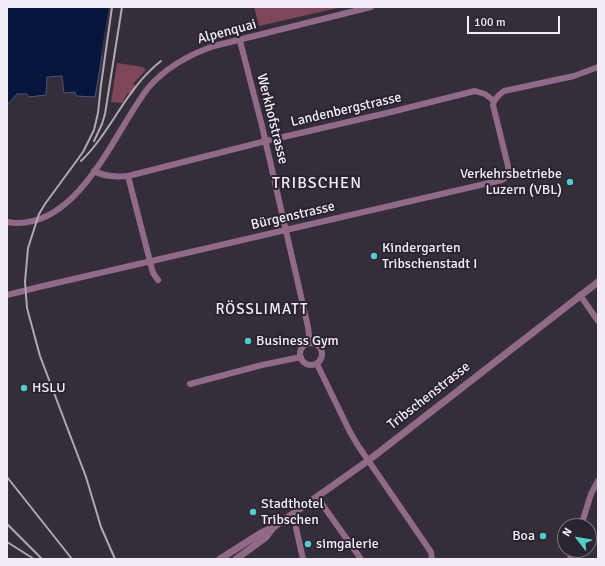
<!DOCTYPE html>
<html>
<head>
<meta charset="utf-8">
<style>
  body { margin:0 }
  #map { position:relative; width:605px; height:566px; overflow:hidden; background:#352d3a; font-family:Signika,sans-serif }
  canvas { display:block }
  .frame { position:absolute; inset:0; border:8px solid #f1ecf5; pointer-events:none }
  .north { position:absolute; left:557px; top:518px; width:40px; height:40px; box-sizing:border-box; background:#2b2330; border:1px solid #7a737f; border-radius:50%; rotate:301deg; font-size:11px; font-weight:700; line-height:16px; text-align:center; color:#f1ecf5 }
  .north::after { content:''; display:block; margin:auto; width:14px; height:18px; background:#53cdca; clip-path:polygon(50% 0,100% 100%,50% 72%,0 100%) }
  .scale { position:absolute; left:467px; top:16px; width:93px; height:18px; box-sizing:border-box; border:2px solid #f1ecf5; border-top:0; padding-left:5px; font-size:12px; line-height:14px; white-space:nowrap; color:#f1ecf5; -webkit-text-stroke:3px #2b2330; paint-order:stroke }
</style>
</head>
<body>
<div id="map">
<canvas width="605" height="566"></canvas>
<div class="frame"></div>
<div class="north">N</div>
<div class="scale">100 m</div>
</div>
<script>
const ctx = document.querySelector('canvas').getContext('2d');
ctx.lineJoin = 'round';
function paint(path, color) { ctx.fillStyle = color; ctx.fill(path, 'evenodd'); }
function strokePath(path, color, width, dash) { ctx.strokeStyle = color; ctx.lineWidth = width; ctx.lineCap = dash ? 'butt' : 'round'; ctx.setLineDash(dash || []); ctx.stroke(path); }
function label(font, color, halo, rows, align = 'center') {
  ctx.font = font + ' Signika,sans-serif'; ctx.lineWidth = 4; ctx.setLineDash([]); ctx.textBaseline = 'middle'; ctx.strokeStyle = halo; ctx.fillStyle = color; for (const [text, x, y, turn = 0] of rows) {
    ctx.save(); ctx.translate(x, y); ctx.rotate((+turn || 0) * Math.PI / 180); ctx.textAlign = isNaN(turn) ? turn : align; if (halo) ctx.strokeText(text, 0, 0); ctx.fillText(text, 0, 0); ctx.restore();
  }
}
paint(new Path2D(`
  M254,7h88l-83,19z
  M117,63l26,4 3,3 -13,14 4,3 -5,8 -4,-2 -6,10 -11,-1z`), '#7e4759');
const water = new Path2D(`
  M7,7h103l-15,90 -19,-1 -1,-4 -11,1 -2,-17 -15,1 -1,18 -17,2 -2,-3h-10l-10,11z`);
paint(water, '#07163d');
strokePath(water, '#4d5674', 1);
paint(new Path2D(`
  M109,7h2l-7,47 -3,-1z`), '#352d3a');
strokePath(new Path2D(`
  M240,41l22,85 46,201 2,16
  M94,171c11,6 22,6 34,5l138,-35 125,-29 84,-21 10,3 9,7 5,-6 5,-4 70,-15 24,-9
  M128,176l25,97 5,7
  M7,222c70,12 107,-90 141,-134 18,-21 40,-33 66,-42l157,-39
  M7,295l32,-8 463,-107 6,-4v-10l-15,-61 1,-4
  M580,295l18,26
  M300 354a11 11 0 1 1 22 0a11 11 0 1 1-22 0Z
  M317,364l33,68 7,12 74,108 1,7
  M190,384l72,-19 39,-8
  M317,497l44,62
  M581,526l10,-32 7,-13
  M296,528l7,31
  M570,559l3,-9`), '#906a87', 6);
strokePath(new Path2D(`
  M220,559l41,-26 13,-6 95,-67 229,-178
  M236,559l29,-21 7,-9`), '#906a87', 7);
strokePath(new Path2D(`
  M112,7l-11,78 -3,28 -4,17 -11,22 -38,52 -6,10 -11,34 -3,34 2,26 13,48 46,121 15,50 14,32
  M94,141l8,-17 3,-10 17,-107
  M81,161c31,-30 45,-73 80,-100
  M7,477l65,82
  M7,524l35,35
  M7,542l27,17`), '#afa9b3', 2);
for (const [x, y, r, color] of [
  [570,182,4,"#53cdca"],
  [374,256,4,"#53cdca"],
  [248,341,4,"#53cdca"],
  [24,388,4,"#53cdca"],
  [253,512,4,"#53cdca"],
  [543,536,4,"#53cdca"],
  [308,544,4,"#53cdca"]
]) { const dot = new Path2D(); dot.arc(x, y, r, 0, 2 * Math.PI); ctx.fillStyle = color; ctx.fill(dot); strokePath(dot, '#2b2330', 1.5); }
label('14px', '#f1ecf5', '#2b2330', [
  ["Alpenquai",227,32,-15],
  ["Landenbergstrasse",346,110,-13],
  ["Werkhofstrasse",272,119,76],
  ["Bürgenstrasse",293,216,-13],
  ["Tribschenstrasse",429,396,-38]
]);
label('14px', '#f1ecf5', '#2b2330', [
  ["Verkehrsbetriebe",562,174,"right"],
  ["Luzern (VBL)",562,190,"right"],
  ["Kindergarten",382,248],
  ["Tribschenstadt I",382,264],
  ["Business Gym",256,341],
  ["HSLU",32,388],
  ["Stadthotel",261,504],
  ["Tribschen",261,520],
  ["Boa",535,536,"right"],
  ["simgalerie",316,544]
], 'left');
ctx.letterSpacing = '1px';
label('15px', '#f1ecf5', '#2b2330', [
  ["RÖSSLIMATT",262,310]
]);
ctx.letterSpacing = '0px';
ctx.letterSpacing = '1px';
label('16px', '#f1ecf5', '#2b2330', [
  ["TRIBSCHEN",317,184]
]);
ctx.letterSpacing = '0px';
</script>
</body>
</html>
